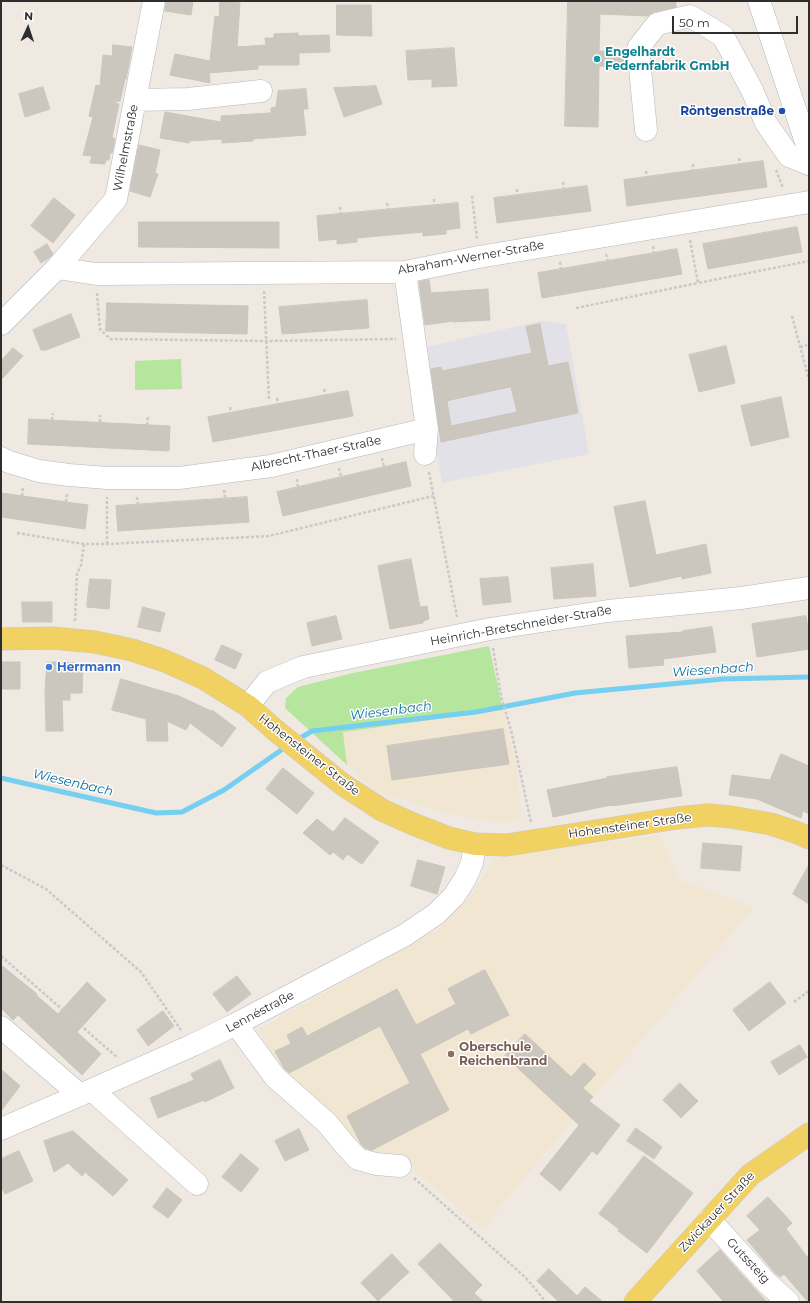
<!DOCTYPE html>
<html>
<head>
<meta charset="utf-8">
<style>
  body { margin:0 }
  #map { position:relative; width:810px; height:1303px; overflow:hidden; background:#efe9e1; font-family:Montserrat,sans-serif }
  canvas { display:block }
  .frame { position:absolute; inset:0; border:2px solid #2e2e2e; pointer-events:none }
  .north { position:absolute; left:8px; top:8px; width:40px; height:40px; -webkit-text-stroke:3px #fff; paint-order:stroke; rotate:3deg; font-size:11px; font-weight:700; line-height:16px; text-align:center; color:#2e2e2e }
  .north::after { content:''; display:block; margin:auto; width:14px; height:18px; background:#2e2e2e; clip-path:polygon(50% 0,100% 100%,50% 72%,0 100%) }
  .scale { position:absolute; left:672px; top:16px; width:126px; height:18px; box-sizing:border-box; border:2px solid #2e2e2e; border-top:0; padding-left:5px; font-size:12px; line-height:14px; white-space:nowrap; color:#2e2e2e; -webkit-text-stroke:3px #fff; paint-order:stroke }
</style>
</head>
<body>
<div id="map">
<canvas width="810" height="1303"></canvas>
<div class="frame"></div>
<div class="north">N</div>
<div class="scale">50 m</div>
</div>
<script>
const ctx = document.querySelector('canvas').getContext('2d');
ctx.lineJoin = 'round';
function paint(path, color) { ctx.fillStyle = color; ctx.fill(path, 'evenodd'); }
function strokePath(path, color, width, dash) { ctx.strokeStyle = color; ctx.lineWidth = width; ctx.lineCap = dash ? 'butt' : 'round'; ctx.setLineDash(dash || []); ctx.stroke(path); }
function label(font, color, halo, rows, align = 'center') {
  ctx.font = font + ' Montserrat,sans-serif'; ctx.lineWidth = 3; ctx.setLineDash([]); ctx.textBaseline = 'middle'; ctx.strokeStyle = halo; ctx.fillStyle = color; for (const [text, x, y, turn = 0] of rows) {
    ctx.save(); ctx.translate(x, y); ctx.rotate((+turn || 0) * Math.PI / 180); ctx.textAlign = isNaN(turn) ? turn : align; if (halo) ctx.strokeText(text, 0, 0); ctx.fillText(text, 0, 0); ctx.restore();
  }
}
paint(new Path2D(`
  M541,321l25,3 23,130 -147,29 -21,-118 5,-18z`), '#e3e1e8');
paint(new Path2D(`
  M503,710l13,56 6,52 -21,5 -52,-9 -75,-24 -27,-25 -4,-33z
  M660,835l18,44 75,29 -271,320 -67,-57 -9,-17 -17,5 -21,-2 -66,-65 -6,-12 -9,1 -28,-52 178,-99 31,-30 25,-39 14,-6z`), '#f0e6d1');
paint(new Path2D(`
  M181,359l1,30 -47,1v-29z
  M489,646l14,64 -160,22 4,33 -62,-57 1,-10 12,-11 55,-14z`), '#b6e59e');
strokePath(new Path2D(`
  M297,740l15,-9 164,-19 99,-19 148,-14 86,-2
  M1,778l155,35 26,-1 42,-22 63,-44`), '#75cff0', 5);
const building = new Path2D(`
  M166,1h27l-2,14 -26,-4z
  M220,1l20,2 -3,44 29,-2 -1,-7h9v-4l24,-1v3l31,-1 1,17 -31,1v12h-41v4l-49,4 1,10 -40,-8 5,-21 35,7 5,-45 4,1z
  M568,1h108v6l-22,5 -7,4 -47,-2 -1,37 27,1 1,15 -28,-1 -1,61 -33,-1z
  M337,5h34l1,31 -35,-1z
  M113,45l19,2 -6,32h-1l-5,22 -8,1 7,2 -7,33 3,2 -3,14h-2l-1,7h-3l-1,4 -15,-1 2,-7 -9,-1 10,-38 -4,-1 7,-31 4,1 3,-31 9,1z
  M454,48l3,38 -25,1v-8l-24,1 -2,-29z
  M376,86l6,18 -38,13 -10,-29z
  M43,87l7,22 -25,8 -6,-23z
  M306,89l2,20h-5l3,26 -53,4v2l-31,2v-4l-33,2v2l-29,-5 5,-26 56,10v-6l50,-3v-5l5,-1 2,-16z
  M139,145l21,5 -5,23 3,1 -8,23 -20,-6z
  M763,161l4,26 -140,19 -3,-26z
  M587,186l4,25 -94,12 -3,-25z
  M54,198l21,17 -22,28 -22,-17z
  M458,203l2,25 -14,2v4l-23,2v-4l-66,6v4l-20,2v-5l-18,2 -2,-25z
  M139,222h140v26l-140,-1z
  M797,227l5,25 -94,17 -5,-25z
  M47,244l6,10 -4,4 -8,5 -7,-11z
  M677,249l5,25 -140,24 -4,-25z
  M429,280l2,13 57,-4 2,31 -37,2v-1l-28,4 -6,-43z
  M367,300l2,28 -87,6 -3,-27z
  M107,303l141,3 -1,28 -141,-3z
  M71,314l9,23 -34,13h-5l-8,-20z
  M540,324l8,42 20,-4 10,51 -137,29 -10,-73 10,-2 1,4 90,-18 -6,-26zM511,387l6,25 -66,14 -4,-25z
  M726,346l9,37 -36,9 -10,-37z
  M13,348l10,8 -22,24v-19z
  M348,391l5,25 -140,26 -5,-25z
  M781,397l8,40 -38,9 -10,-40z
  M29,419l141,7 -1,25 -141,-7z
  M406,462l5,24 -128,30 -6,-24z
  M1,493l87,12 -3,24 -84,-12z
  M247,497l2,25 -131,9 -2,-25z
  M645,501l11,54 50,-11 5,29 -29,6v-3l-52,11 -16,-80z
  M411,559l9,48 7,-1 2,13 -6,2v2l-33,6 -12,-63z
  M593,564l3,32 -42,3 -3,-31z
  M508,577l3,25 -28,3 -3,-26z
  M90,579l21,1 -2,29 -22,-2z
  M22,602h30v20h-29z
  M143,607l22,6 -5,19 -22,-5z
  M336,616l6,23 -30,7 -5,-23z
  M806,616l3,18v15l-52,8 -5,-33z
  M712,627l4,25 -53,7 1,6 -35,3 -3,-32 57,-4v-1z
  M222,645l20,9 -7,15 -20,-9z
  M58,661l25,3 -1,29h-12v7h-8l1,31h-17l-1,-40 2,-29h11z
  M1,662h19v27h-19z
  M121,679l58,17 32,15 1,-1 24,18 -14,19 -32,-24 -4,7 -19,-9 1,20h-21l-1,-22 -34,-9z
  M503,729l6,35 -117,16 -5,-34z
  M781,754l28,12v48l-6,-3 -2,7 -44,-19 -28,-4 3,-20 38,5z
  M677,767l5,29 -70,10 -1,-1 -58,12 -6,-27 61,-12 -1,-1z
  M283,768l31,25 -17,21 -31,-25z
  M345,818l34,24 -17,22 -15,-10 -4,6 -10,-8 -3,3 -27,-22 14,-14 16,13z
  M703,843l39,3 -2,25 -39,-3z
  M418,860l27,7 -8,27 -26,-8z
  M809,865v39l-16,-10z
  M1,965l36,29 -1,1 22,19 29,-32 19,18 -29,32 24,22 -19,21 -64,-60 -5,5 -12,-12z
  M485,970l24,45 -38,19 -3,-5 -48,25 29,56 -77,40 -7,-2 -4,-4 -14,-28 63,-33 -30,-57 -91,47 -5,-5 -9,-17 16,-7 -4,-9 15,-8 5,9 90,-47 19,36 40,-21 -8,-15z
  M237,976l14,18 -24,18 -14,-18z
  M770,982l16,21 -37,28 -16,-21z
  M163,1011l11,15 -26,20 -11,-16z
  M525,1034l46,43 13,-14 12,11 -13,14 10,9 -4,4 31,24 -23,30 -5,-4 -32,40 -20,-17 39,-49 -74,-69z
  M800,1045l7,12 -28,18 -8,-13z
  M220,1060l14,28 -29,14 -1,-2 -46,18 -8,-20 44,-18 -3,-6z
  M1,1069l19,17 -19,25z
  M680,1083l18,18 -17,17 -18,-18z
  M636,1128l26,19 -8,12 -27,-18z
  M299,1129l10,21 -24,11 -10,-20z
  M73,1131l55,49 -15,16 -28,-24 -3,4 -14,-13 -14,9 -10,-31z
  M19,1151l14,30 -28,13 -4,-8v-27z
  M241,1154l18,15 -18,23 -19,-15z
  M644,1156l49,37 -46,60 -29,-22 1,-2 -20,-15z
  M167,1188l15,12 -14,18 -15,-11z
  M768,1197l24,26 -6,6 23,30v43h-1l-24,-28 -4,3 -5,-4 -28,-33 13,-10 -13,-14z
  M440,1243l42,42 -8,8 10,9h-29l-37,-38z
  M720,1250l24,27 23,25h-43l-27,-31z
  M392,1254l17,18 -31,29 -17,-18z
  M549,1269l28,27 8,-9 18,15h-44l-22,-21z`);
paint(building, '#cbc7bf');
strokePath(building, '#cbc5ba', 1);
const minor = new Path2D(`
  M759,1l50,150
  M135,100l53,-1 73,-8
  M646,130l-8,-82 19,-24 33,-8 33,20 29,54 14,33 23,33 20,8
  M57,268l39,6 309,-2 74,-15 330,-55
  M1,324l56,-56 59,-69 38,-198
  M425,454l2,-25
  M1,458l8,4 30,9 30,4 38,3h72l92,-12 156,-37 -22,-157
  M248,706l19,-24 36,-15 187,-38 118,-18 133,-13 68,-10
  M236,1024l39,53 52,46 18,22 13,14 18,5 24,2
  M1,1027l79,68
  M92,1090l105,94
  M1,1129l79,-34 113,-50 43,-21 169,-89 31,-21 18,-18 11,-17 7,-16 3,-19
  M709,1219l57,63 22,20`);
const major = new Path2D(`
  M1,639l52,-1 42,4 37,8 33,11 38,17 45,28 27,24 67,54 40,26 31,14 36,14 26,6 32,1 170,-27 32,-3 22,2 40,7 27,9 11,5
  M635,1302l115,-127 59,-41`);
strokePath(minor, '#b4b7c1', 23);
strokePath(major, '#c9c9c9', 23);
strokePath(new Path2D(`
  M739,158l1,6
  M693,164v7
  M776,170l7,18
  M646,171l1,6
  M563,182l1,7
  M517,189v6
  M472,196l5,43
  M434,199v6
  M387,203l1,7
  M340,207l1,7
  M690,240l8,43 111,-22
  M653,246l1,7
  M606,254l2,7
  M560,262l1,7
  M264,291l5,109
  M97,293l3,36 10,10 156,2 130,-2
  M576,308l122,-25
  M792,316l17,64
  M800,347l7,-2
  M324,389l1,6
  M277,398l1,6
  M230,407l1,5
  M52,420l1,-7
  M100,422v-7
  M147,425l1,-9
  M382,458l2,9
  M339,468l2,8
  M429,472l28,145
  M297,479l1,8
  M224,490l1,8
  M22,496l1,-10
  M137,497l1,8
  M66,502l1,-8
  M17,533l67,11h23l162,-8 164,-40
  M107,544v-47
  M75,621l2,-47 4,-9 3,-21
  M493,648l8,48 10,34 20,92
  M1,865l45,24 95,83 40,58
  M1,956l117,102
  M794,1002l15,-11
  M414,1178l112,100 20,24`), '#c9c9c9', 2.5, [3, 2]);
strokePath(minor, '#fff', 22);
strokePath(major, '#f2d163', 22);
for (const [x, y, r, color] of [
  [597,59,4,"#0f9aa8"],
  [782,111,4,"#1a4fb4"],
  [49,667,4,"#3f7fe0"],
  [451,1054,4,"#8d6e63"]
]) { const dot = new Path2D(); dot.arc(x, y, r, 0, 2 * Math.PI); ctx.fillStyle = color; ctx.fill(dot); strokePath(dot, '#fff', 1.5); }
label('bold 12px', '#0d838f', '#fff', [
  ["Engelhardt",605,52],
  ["Federnfabrik GmbH",605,66]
], 'left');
label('bold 12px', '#164399', '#fff', [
  ["Röntgenstraße",774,111]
], 'right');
label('12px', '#2e2e2e', '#fff', [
  ["Wilhelmstraße",126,148,-79],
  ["Abraham-Werner-Straße",471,258,-10],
  ["Albrecht-Thaer-Straße",316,454,-12],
  ["Heinrich-Bretschneider-Straße",521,626,-10],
  ["Hohensteiner Straße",309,755,38],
  ["Hohensteiner Straße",630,826,-8],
  ["Lennéstraße",260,1012,-28],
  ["Zwickauer Straße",717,1212,-47],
  ["Gutssteig",748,1261,47]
]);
label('bold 12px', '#366cbe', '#fff', [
  ["Herrmann",57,667]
], 'left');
label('bold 12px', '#785e54', '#fff', [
  ["Oberschule",459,1047],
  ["Reichenbrand",459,1061]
], 'left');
label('italic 13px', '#0d6fa3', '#fff', [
  ["Wiesenbach",713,670,-4],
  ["Wiesenbach",391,711,-7],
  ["Wiesenbach",73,783,13]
]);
</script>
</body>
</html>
